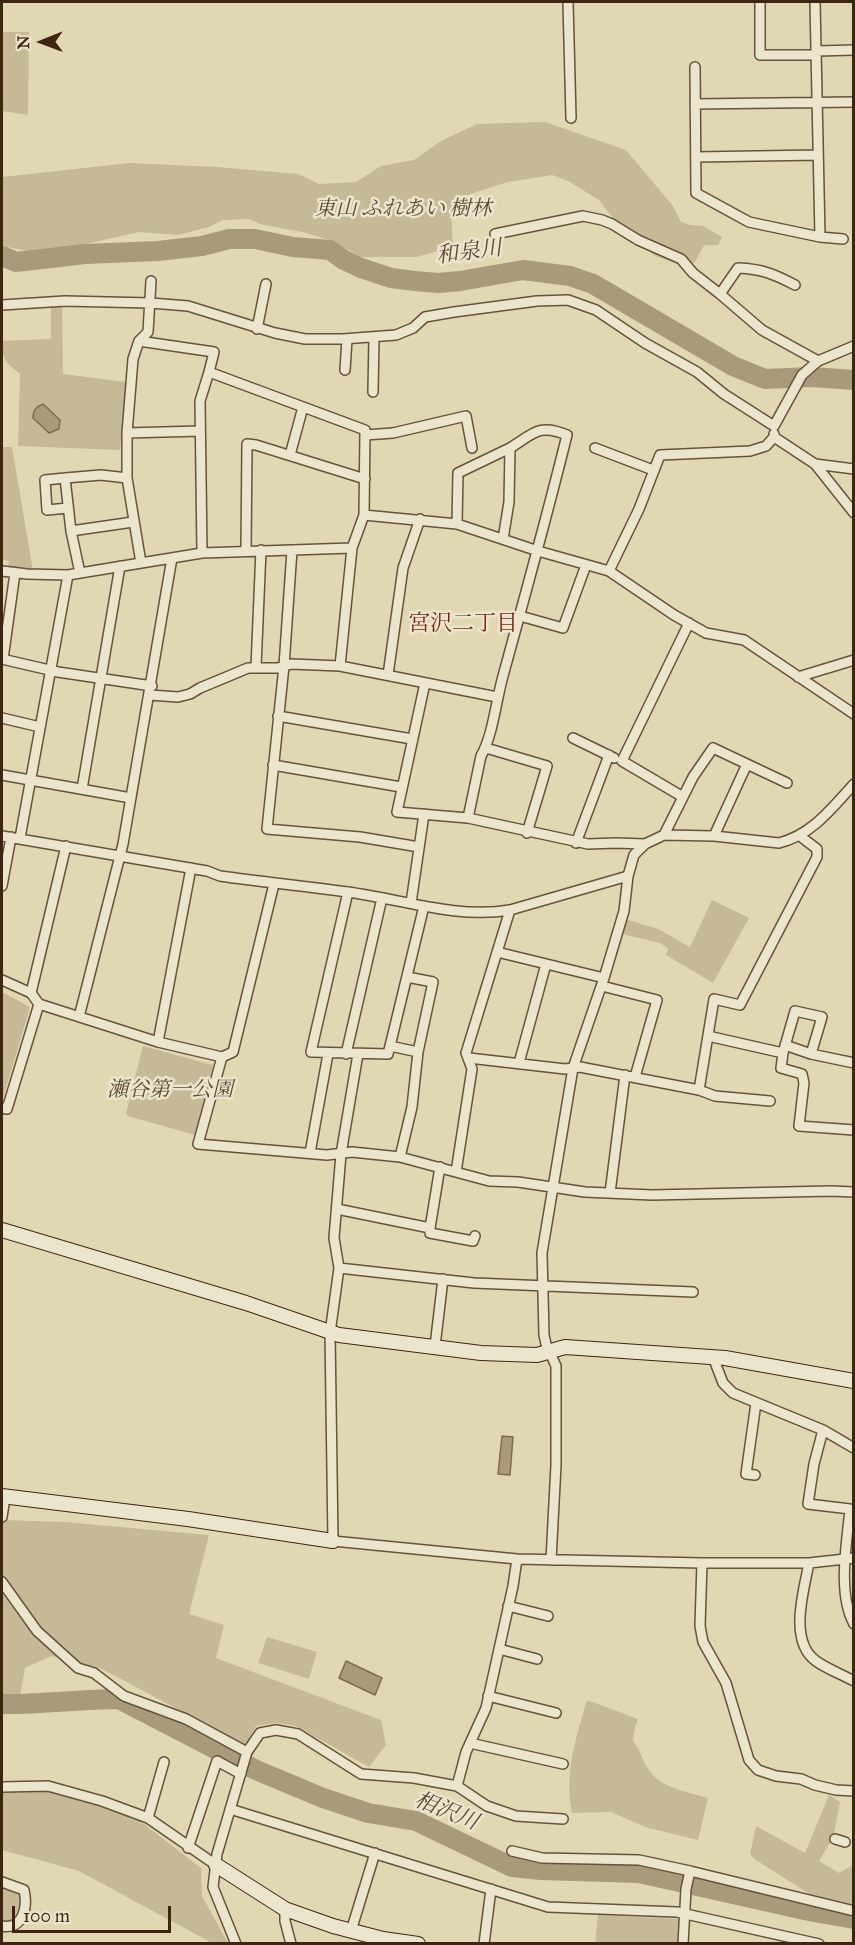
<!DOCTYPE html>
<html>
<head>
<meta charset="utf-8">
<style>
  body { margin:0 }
  #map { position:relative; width:855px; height:1945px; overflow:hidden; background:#e2d7b3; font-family:"IM FELL Great Primer",serif }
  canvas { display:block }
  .frame { position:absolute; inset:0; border:3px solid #3e2511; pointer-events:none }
  .north { position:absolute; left:12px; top:12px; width:60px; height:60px; -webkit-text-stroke:4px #ece5ce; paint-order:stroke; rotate:269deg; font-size:16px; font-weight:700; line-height:24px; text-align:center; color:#3e2511 }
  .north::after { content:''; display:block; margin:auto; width:21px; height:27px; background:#3e2511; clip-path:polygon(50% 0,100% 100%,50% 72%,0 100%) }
  .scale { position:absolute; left:12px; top:1906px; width:159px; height:27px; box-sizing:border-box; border:3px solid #3e2511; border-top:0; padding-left:8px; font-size:18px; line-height:21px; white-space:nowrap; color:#3e2511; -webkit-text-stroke:4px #ece5ce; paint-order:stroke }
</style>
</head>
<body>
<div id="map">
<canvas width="855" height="1945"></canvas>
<div class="frame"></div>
<div class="north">N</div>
<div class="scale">100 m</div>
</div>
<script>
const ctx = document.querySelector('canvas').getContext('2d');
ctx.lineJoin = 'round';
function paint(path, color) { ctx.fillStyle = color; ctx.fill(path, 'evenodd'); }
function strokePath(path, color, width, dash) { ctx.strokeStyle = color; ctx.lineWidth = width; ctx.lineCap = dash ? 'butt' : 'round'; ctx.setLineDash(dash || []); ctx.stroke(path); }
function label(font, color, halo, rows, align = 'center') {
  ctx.font = font + ' "IM FELL Great Primer","Noto Serif JP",serif'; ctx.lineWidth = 5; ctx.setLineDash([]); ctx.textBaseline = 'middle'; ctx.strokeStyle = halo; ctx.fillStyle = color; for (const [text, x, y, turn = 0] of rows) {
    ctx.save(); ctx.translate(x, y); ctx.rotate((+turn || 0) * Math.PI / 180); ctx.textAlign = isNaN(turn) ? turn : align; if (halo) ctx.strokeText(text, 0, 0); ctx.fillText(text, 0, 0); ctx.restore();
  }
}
paint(new Path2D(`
  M2,32h27l-1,83 -26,-4z
  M545,122l81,28 47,56 8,16 9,3 13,1 19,11 -4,8h-14l-9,17 -9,4 -31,-10 -40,-35 -16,-21 -31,-19 -16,-6 -44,7 -41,13 -16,16 2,36 -37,10h-56l-24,-15 -33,-10 -40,-7 -14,-6 -26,1 -14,7 -31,8 -39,-3 -57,13 -49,7 -31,-6v-69l127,-14 88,4 81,7 21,10 37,-2 25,-16 33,-6 27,-19 36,-17z
  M51,305l11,1 1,68 63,8 -6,68 -102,-4 2,-72c-14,-12 -18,-13 -18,-33l49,-2z
  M2,447h10l21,124 -26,-2 2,-8 -7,-2z
  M712,900l37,18 -36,65 -47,-28 2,-7 -8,-5 -38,-9 3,-15 33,10 32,18z
  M2,992l28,15 -28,94z
  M143,1046l70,19 -18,70 -67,-19 -2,-3z
  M2,1520l62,2 145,13 -20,79 35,11 -8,33 165,62 5,25 -17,22 -73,-41 -21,-3 -19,3 -11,19 -143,-76 -51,-13 -26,12 -7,40 -16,-3z
  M267,1637l50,15 -8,27 -51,-16z
  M587,1700l51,19 -3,9 -2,13c8,9 9,20 16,29 11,18 40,22 59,28l-10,42 -53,-13 -34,-15 -39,1c-8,-40 4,-75 15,-113z
  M52,1790l88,31 61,47 1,28 26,47h-16l-133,-72 -77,-21v-58z
  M829,1795l11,7 -7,36 -14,23 20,12 14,-8v41l-42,-11 -55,-35 -6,-6 6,-28 49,27z
  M2,1886l18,6 3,9 -9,20 -12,1z
  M598,1915l82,4 -2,24 -83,1z`), '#c6b997');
const water = new Path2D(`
  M43,404l17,16 -1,9 -10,4 -16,-15c0,-8 3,-11 10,-14z
  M502,1436l11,1 -3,38 -12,-1z
  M346,1661l36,17 -7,17 -36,-17z`);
paint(water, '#aa9a7c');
strokePath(water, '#7f6b51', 1.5);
strokePath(new Path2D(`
  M2,256l14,6 69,-8 73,-3 44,-5 27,-7h26l38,8 37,3 14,10 17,8 30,10 24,3 23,2 22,-2 63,-11 47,6 23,8 140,82 32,13 47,-2 42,3
  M2,1704c38,1 78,-5 117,-5l137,71 67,28 45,15 48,8 96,46 29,3 98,3 170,38 45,8`), '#aa9a7c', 20);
const street = new Path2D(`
  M568,2l3,116
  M760,2v53h56
  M815,2l5,235
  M816,51l38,-1
  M695,67l1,126 53,29 71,15 23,2
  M695,104l159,-2
  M696,157l122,-2
  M495,234l88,-18 19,4 10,4 26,16 43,19 12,14 27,21
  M795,285c-21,-11 -33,-16 -57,-17l-18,26 42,36 56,31
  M2,305l63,-4 86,2 37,3 87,27 30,6h38l53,-4 17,-7 12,-11 29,-5 83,-11 31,-1 28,10 49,33 52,29 27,22 50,32 28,-51 16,-14 36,-15
  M257,329l9,-45
  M139,341l75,11 -5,20 156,58 -1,85 -12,33 -12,118
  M345,370l2,-31
  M373,392l1,-55
  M127,433l73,-2
  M774,434v3l41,27 39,49
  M365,435l28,-2 73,-17 6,32
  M595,448l58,22
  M290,455l13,-48
  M815,464l39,5
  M65,478l-20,2 2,30 21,-2
  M364,515l93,9 81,27 71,20 65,44 32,18 38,7 110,74
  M457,524l1,-51 52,-25
  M71,531l62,-9
  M292,550l-8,116 -17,163 93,8 59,10
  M246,551l1,-107 9,1 109,34
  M202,553l-2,-152 9,-29
  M141,563l-14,-85v-45l6,-74 6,-18 9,-9 3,-51
  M2,571l25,3 41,1 134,-22 150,-5
  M609,571l30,-62 21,-54 90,-4 16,-5 8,-9
  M80,573l-9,-42 -6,-53 36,-3 26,3
  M520,616l43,12 23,-63
  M2,659l56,13 94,14
  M3,659l12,-86
  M256,667l5,-117
  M388,675l15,-107 17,-49
  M798,677l56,-17
  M425,683l-28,129 71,6 120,26 28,-1 29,1
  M150,695l28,2 12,-3 10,-6 48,-20h30l13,-4 49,2 157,31
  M278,716l134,23
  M2,718l38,9
  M573,738l41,20
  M486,748l61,18 -20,67
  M273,765l128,22
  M2,775l129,23
  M82,789l38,-223
  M683,797l10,-20 20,-29 74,35
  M468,818l13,-62c12,-21 15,-55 22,-80 22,-80 44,-160 64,-241 -28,-12 -34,-1 -57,13l-1,54 -6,37
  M664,835l19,-38 -61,-36 67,-138
  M2,836l205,35 13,5c42,6 85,10 127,16 54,7 109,27 163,18l118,-34
  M714,836l33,-72
  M20,838l48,-263
  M576,843l33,-88
  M274,884l-41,168 -11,5 -24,87 129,11 25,-3 48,5 89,24 29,1 67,10 67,3 179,-4 23,1
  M2,886l9,-49
  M348,892l-37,160 77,2 2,-8 28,6
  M411,903l13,-89
  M497,952l107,26
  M2,980l29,13 8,11 119,38 64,15
  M602,986l55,14 -22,77
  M31,993l35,-147
  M79,1017l44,-173 49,-286
  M708,1036l75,17
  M158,1042l33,-174
  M785,1045l26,9 43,9
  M390,1046l34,-140
  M346,1054l36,-156
  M358,1054l-17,100 -7,84 5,30 -9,65 3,208 184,18
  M811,1054l11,-37 -27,-6 -12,42 -2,15 21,6 2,9 -5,43 55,4
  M469,1058l96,11 15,-2 119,23 16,6 55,5
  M519,1063l27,-99
  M699,1090l15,-91 26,6 77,-148v-8l-17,-13
  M2,1108l5,1 32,-105
  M310,1153l18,-99
  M400,1157l12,-50 6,-55 15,-70 -26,-5
  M456,1172l16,-103 -6,-16 44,-143
  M610,1193l15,-118
  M337,1209l93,19 10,-61
  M430,1228v5l43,8 2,-5
  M339,1268l135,15 219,9
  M435,1346l8,-67
  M713,1357l10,26 10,10 90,37 31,18
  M823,1430l-9,34 -6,40 42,5c-3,34 -13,84 4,115
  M755,1475l-9,-1 10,-71
  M2,1517l3,-20
  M551,1560l5,-95v-99l-10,-22 -2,-9 -2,-82 31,-185 31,-90 20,-67 4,-35 6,-21 11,-11 19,-9 50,1 65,7c33,-8 53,-35 75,-59
  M702,1563l-2,63 3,16 23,41 23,77 9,10 18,6 25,3 14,6 21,5 18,1
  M809,1563c-5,27 -21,78 7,98 11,8 25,13 38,20
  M2,1582l35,49 41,37 16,5 30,23 62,23 61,33
  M508,1606l40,10
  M499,1649l38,10
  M488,1696l68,17
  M470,1743l93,21
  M457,1786l30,20 29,10 47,3
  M2,1787l46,-1 54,15 46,17 68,47
  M230,1809l318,98 129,5 142,32
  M148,1818l16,-56
  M835,1839l10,3
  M188,1848l29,-87 24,13
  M512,1851l30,7 97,2 51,11 164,40
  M2,1882l22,8c4,17 -1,40 -22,36
  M285,1909v12l6,23
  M351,1931l24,-78
  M236,1944l-23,-57 4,-33 30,-102 13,-19 16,-3 22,4 63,40 53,4 43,8 9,-34 20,-44 27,-122 4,-27 185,4h107l45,-5
  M484,1944l7,-55
  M683,1944l3,-55 4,-18`);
const secondary = new Path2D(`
  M2,1230l244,73 93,32 142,18 56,2 28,-8 160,11 129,23
  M2,1496l186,23 145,22
  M216,1865l69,44 48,17 50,13 35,5`);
strokePath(street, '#67523a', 12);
strokePath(secondary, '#3e2511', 16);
strokePath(street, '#ece5ce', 9);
strokePath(secondary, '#ece5ce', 14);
label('italic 21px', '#604a32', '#ece5ce', [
  ["東山 ふれあい 樹林",403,210],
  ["瀬谷第一公園",170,1091]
]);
label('italic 22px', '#5e4831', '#ece5ce', [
  ["和泉川",469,253,-7],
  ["相沢川",446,1812,22]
]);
label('22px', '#7a1f14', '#ece5ce', [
  ["宮沢二丁目",463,625]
]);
</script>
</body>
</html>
